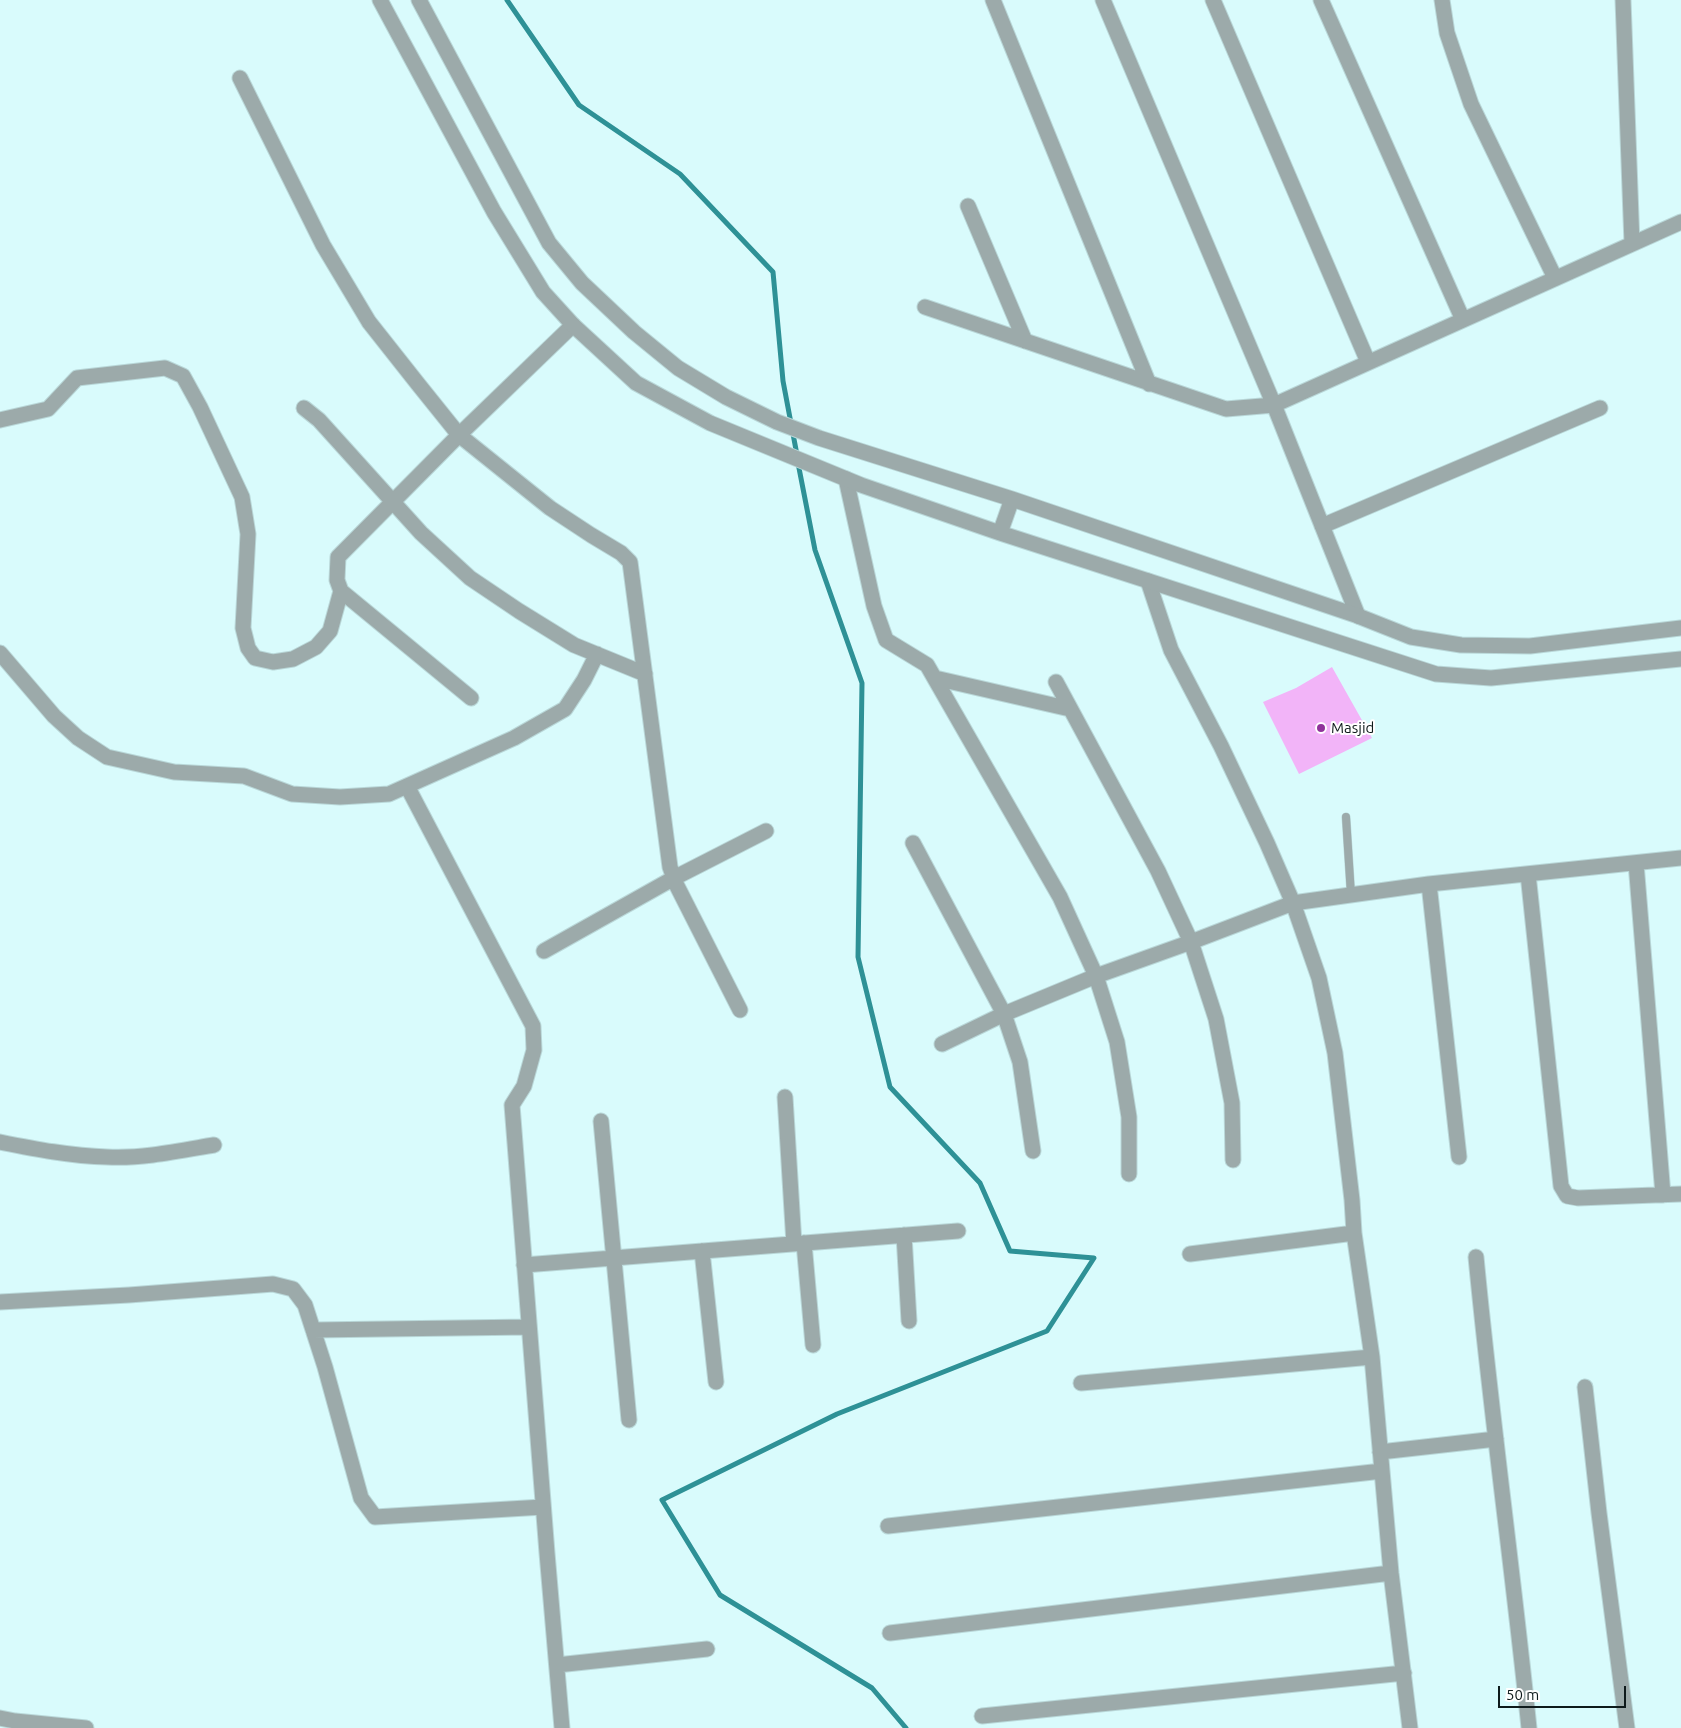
<!DOCTYPE html>
<html>
<head>
<meta charset="utf-8">
<style>
  body { margin:0 }
  #map { position:relative; width:1681px; height:1728px; overflow:hidden; background:#d9fbfc; font-family:Ubuntu,sans-serif }
  canvas { display:block }
  .scale { position:absolute; left:1498px; top:1686px; width:128px; height:22px; box-sizing:border-box; border:2px solid #0e1a1b; border-top:0; padding-left:6px; font-size:15px; line-height:18px; white-space:nowrap; color:#0e1a1b; -webkit-text-stroke:4px #fff; paint-order:stroke }
</style>
</head>
<body>
<div id="map">
<canvas width="1681" height="1728"></canvas>
<div class="scale">50 m</div>
</div>
<script>
const ctx = document.querySelector('canvas').getContext('2d');
ctx.lineJoin = 'round';
function strokePath(path, color, width, dash) { ctx.strokeStyle = color; ctx.lineWidth = width; ctx.lineCap = dash ? 'butt' : 'round'; ctx.setLineDash(dash || []); ctx.stroke(path); }
function paint(path, color) { ctx.fillStyle = color; ctx.fill(path, 'evenodd'); }
function label(font, color, halo, rows, align = 'center') {
  ctx.font = font + ' Ubuntu,sans-serif'; ctx.lineWidth = 4; ctx.setLineDash([]); ctx.textBaseline = 'middle'; ctx.strokeStyle = halo; ctx.fillStyle = color; for (const [text, x, y, turn = 0] of rows) {
    ctx.save(); ctx.translate(x, y); ctx.rotate((+turn || 0) * Math.PI / 180); ctx.textAlign = isNaN(turn) ? turn : align; if (halo) ctx.strokeText(text, 0, 0); ctx.fillText(text, 0, 0); ctx.restore();
  }
}
strokePath(new Path2D(`
  M507,0l72,105 101,69 93,98 10,109 14,74
  M798,463l17,87 47,133 -4,274 32,130 90,96 30,68 84,7 -47,73 -210,83 -175,86 58,95 152,93 34,40`), '#2e9196', 5);
paint(new Path2D(`
  M1332,667l40,71 -73,36 -36,-72 33,-14z`), '#f2b4f8');
const service = new Path2D(`
  M1346,817l5,78`);
const minor = new Path2D(`
  M993,0l156,384
  M1213,0l155,362
  M1321,0l142,320
  M1442,0l5,33 24,71 84,174
  M1623,0l9,244
  M240,78l83,167 46,77 49,62 41,51 91,73 41,27 30,18 9,9 40,305 6,17 64,126
  M968,206l57,135
  M925,307l301,102 48,-4 -171,-405
  M304,408l15,12 102,113 49,45 49,33 55,34 71,29
  M0,420l48,-11 29,-31 88,-10 18,8 17,31 42,90 6,37 -5,94 5,20 7,10 18,4 20,-3 23,-12 14,-16 11,-40
  M846,479l28,127 12,34 41,25 133,232 36,79 21,66 12,75v57
  M1322,526l278,-118
  M1148,581l23,69 50,96 46,97 26,60 26,75 16,75 17,147 2,33 18,124 19,216 19,155
  M1358,616l-84,-211 407,-183
  M0,653l54,63 24,22 29,19 67,15 70,4 48,18 48,3 49,-3 125,-56 51,-29 19,-29 13,-26
  M935,678l135,31
  M1056,682l102,189 33,71 25,77 16,84 1,57
  M471,698l-130,-107 -4,-11 1,-23 121,-122 114,-110
  M407,786l126,240 1,24 -10,36 -12,19 35,448 15,175
  M913,843l91,171 16,48 13,89
  M1636,863l27,332
  M1528,874l33,312 6,10 11,2 103,-4
  M1429,884l30,273
  M544,951l130,-73 92,-47
  M942,1044l62,-30 92,-38 95,-34 102,-39 136,-19 252,-26
  M785,1097l9,147
  M601,1121l28,299
  M0,1142c35,7 71,14 107,15 35,2 72,-6 107,-12
  M904,1235l5,86
  M804,1243l9,102
  M702,1251l14,131
  M1190,1254l164,-21
  M1476,1257c15,158 37,314 53,471
  M524,1265l434,-34
  M0,1302l129,-7 144,-11 20,5 12,16 20,62 36,131 14,19 168,-10
  M313,1330l216,-3
  M1081,1383l291,-26
  M1585,1387l14,126 28,215
  M1380,1452l116,-13
  M888,1526l494,-55
  M890,1633l501,-60
  M557,1665l150,-16
  M982,1716l422,-43
  M0,1718l15,3 71,7`);
const tertiary = new Path2D(`
  M380,0l114,212 49,80 30,33 63,58 74,40 151,62 139,48 436,141 55,4 190,-19
  M419,0l130,243 33,40 52,49 44,36 48,29 51,25 42,16 193,61 346,117 53,21 50,8 69,1 151,-18
  M1000,533l12,-34`);
strokePath(service, '#b9d7d8', 9);
strokePath(minor, '#b9d7d8', 17);
strokePath(tertiary, '#b9d7d8', 17);
strokePath(service, '#9caaaa', 8);
strokePath(minor, '#9caaaa', 15);
strokePath(tertiary, '#9caaaa', 15);
for (const [x, y, r, color] of [
  [1321,728,5,"#90329b"]
]) { const dot = new Path2D(); dot.arc(x, y, r, 0, 2 * Math.PI); ctx.fillStyle = color; ctx.fill(dot); strokePath(dot, '#fff', 2); }
label('15px', '#0e1a1b', '#fff', [
  ["Masjid",1331,728]
], 'left');
</script>
</body>
</html>
